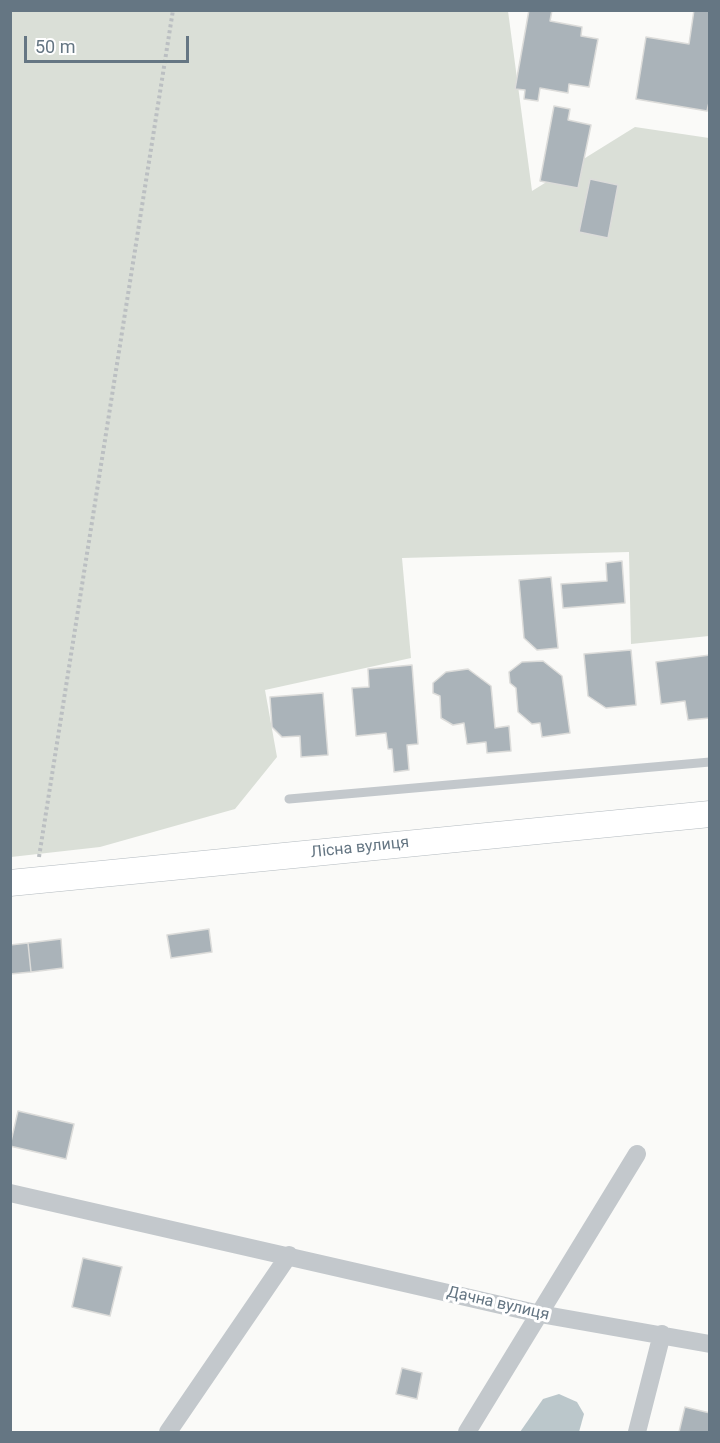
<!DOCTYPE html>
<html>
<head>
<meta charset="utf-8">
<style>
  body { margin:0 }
  #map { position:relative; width:720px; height:1443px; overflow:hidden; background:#fafaf8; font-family:Roboto,sans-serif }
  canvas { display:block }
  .frame { position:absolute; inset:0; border:12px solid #657683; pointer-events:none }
  .scale { position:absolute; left:24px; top:36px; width:165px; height:27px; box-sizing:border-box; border:3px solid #657683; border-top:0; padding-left:8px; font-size:18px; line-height:21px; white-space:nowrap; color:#657683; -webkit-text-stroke:4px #fff; paint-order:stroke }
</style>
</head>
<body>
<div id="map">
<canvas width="720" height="1443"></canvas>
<div class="frame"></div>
<div class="scale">50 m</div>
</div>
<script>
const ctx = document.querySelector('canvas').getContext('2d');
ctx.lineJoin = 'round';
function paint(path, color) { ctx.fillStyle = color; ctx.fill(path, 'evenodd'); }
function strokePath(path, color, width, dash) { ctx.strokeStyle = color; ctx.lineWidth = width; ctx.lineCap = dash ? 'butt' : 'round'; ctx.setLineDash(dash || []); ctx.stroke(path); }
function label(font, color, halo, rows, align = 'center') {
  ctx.font = font + ' Roboto,sans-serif'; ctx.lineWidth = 6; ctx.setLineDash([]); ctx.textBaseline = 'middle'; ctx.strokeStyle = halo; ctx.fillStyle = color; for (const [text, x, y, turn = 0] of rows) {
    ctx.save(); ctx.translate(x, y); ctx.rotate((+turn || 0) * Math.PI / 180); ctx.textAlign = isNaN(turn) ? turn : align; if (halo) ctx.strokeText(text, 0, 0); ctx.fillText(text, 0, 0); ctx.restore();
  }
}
paint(new Path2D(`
  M10,11h498l24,180 103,-64 74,11v498l-78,8 -2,-92 -227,6 9,100 -146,32 12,67 -42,52 -135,38 -89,10z`), '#dadfd7');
paint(new Path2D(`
  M559,1394l18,8 7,12 -5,18h-59l23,-33z`), '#bbc7cb');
const building = new Path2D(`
  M529,10h23l-2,11 32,6 -1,9 17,3 -9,48 -20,-3 -1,9 -28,-5 -2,13 -14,-2 1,-9 -10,-1z
  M694,10h16v88l-3,13 -71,-12 10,-62 43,7z
  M554,106l16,3 -2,11 23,5 -13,63 -38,-7z
  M590,179l28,6 -10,53 -29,-6z
  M622,561l3,42 -62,5 -2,-24 46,-3 -1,-18z
  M551,577l7,71 -21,2 -13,-12 -5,-58z
  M631,650l5,55 -30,3 -18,-12 -4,-42z
  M710,655v63l-22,2 -3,-19 -24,3 -5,-42z
  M543,661l19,15 8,57 -28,4 -2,-14 -8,1 -14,-12 -2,-24 -6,-5 -1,-11 13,-10z
  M412,665l6,79 -11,1 2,25 -15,2 -2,-23h-4l-2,-16 -30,3 -4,-48 17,-1 -1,-18z
  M468,669l23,17 4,42 14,-2 2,25 -24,2 -1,-11 -19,2 -3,-21 -11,2 -12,-7 -1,-22 -7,-3v-10l13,-11z
  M323,693l5,62 -27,2 -1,-21 -18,1 -10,-10 -2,-30z
  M209,929l3,23 -41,6 -4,-23z
  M61,939l2,29 -32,4 -3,-29z
  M28,943l3,29 -21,2v-29z
  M18,1111l56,13 -8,35 -56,-13z
  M83,1258l39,9 -12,49 -38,-9z
  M402,1368l20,5 -5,26 -21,-5z
  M685,1407l25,6v19h-31z`);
paint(building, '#aab3b9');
strokePath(building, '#dcdcda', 1.5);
const secondary = new Path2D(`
  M10,883l700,-69`);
strokePath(secondary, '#b3babf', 27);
strokePath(new Path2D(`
  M39,857l134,-847`), '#bbbfc2', 4, [3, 3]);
strokePath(new Path2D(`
  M289,799l421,-37`), '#c3c8cc', 9);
strokePath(new Path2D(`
  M10,1193l530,121 170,30
  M168,1432l121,-177
  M467,1432l170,-278
  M637,1432l25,-98`), '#c3c8cc', 18);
strokePath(secondary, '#fff', 26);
label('16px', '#657683', '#fff', [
  ["Лісна вулиця",360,848,-6],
  ["Дачна вулиця",498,1304,13]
]);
</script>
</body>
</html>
